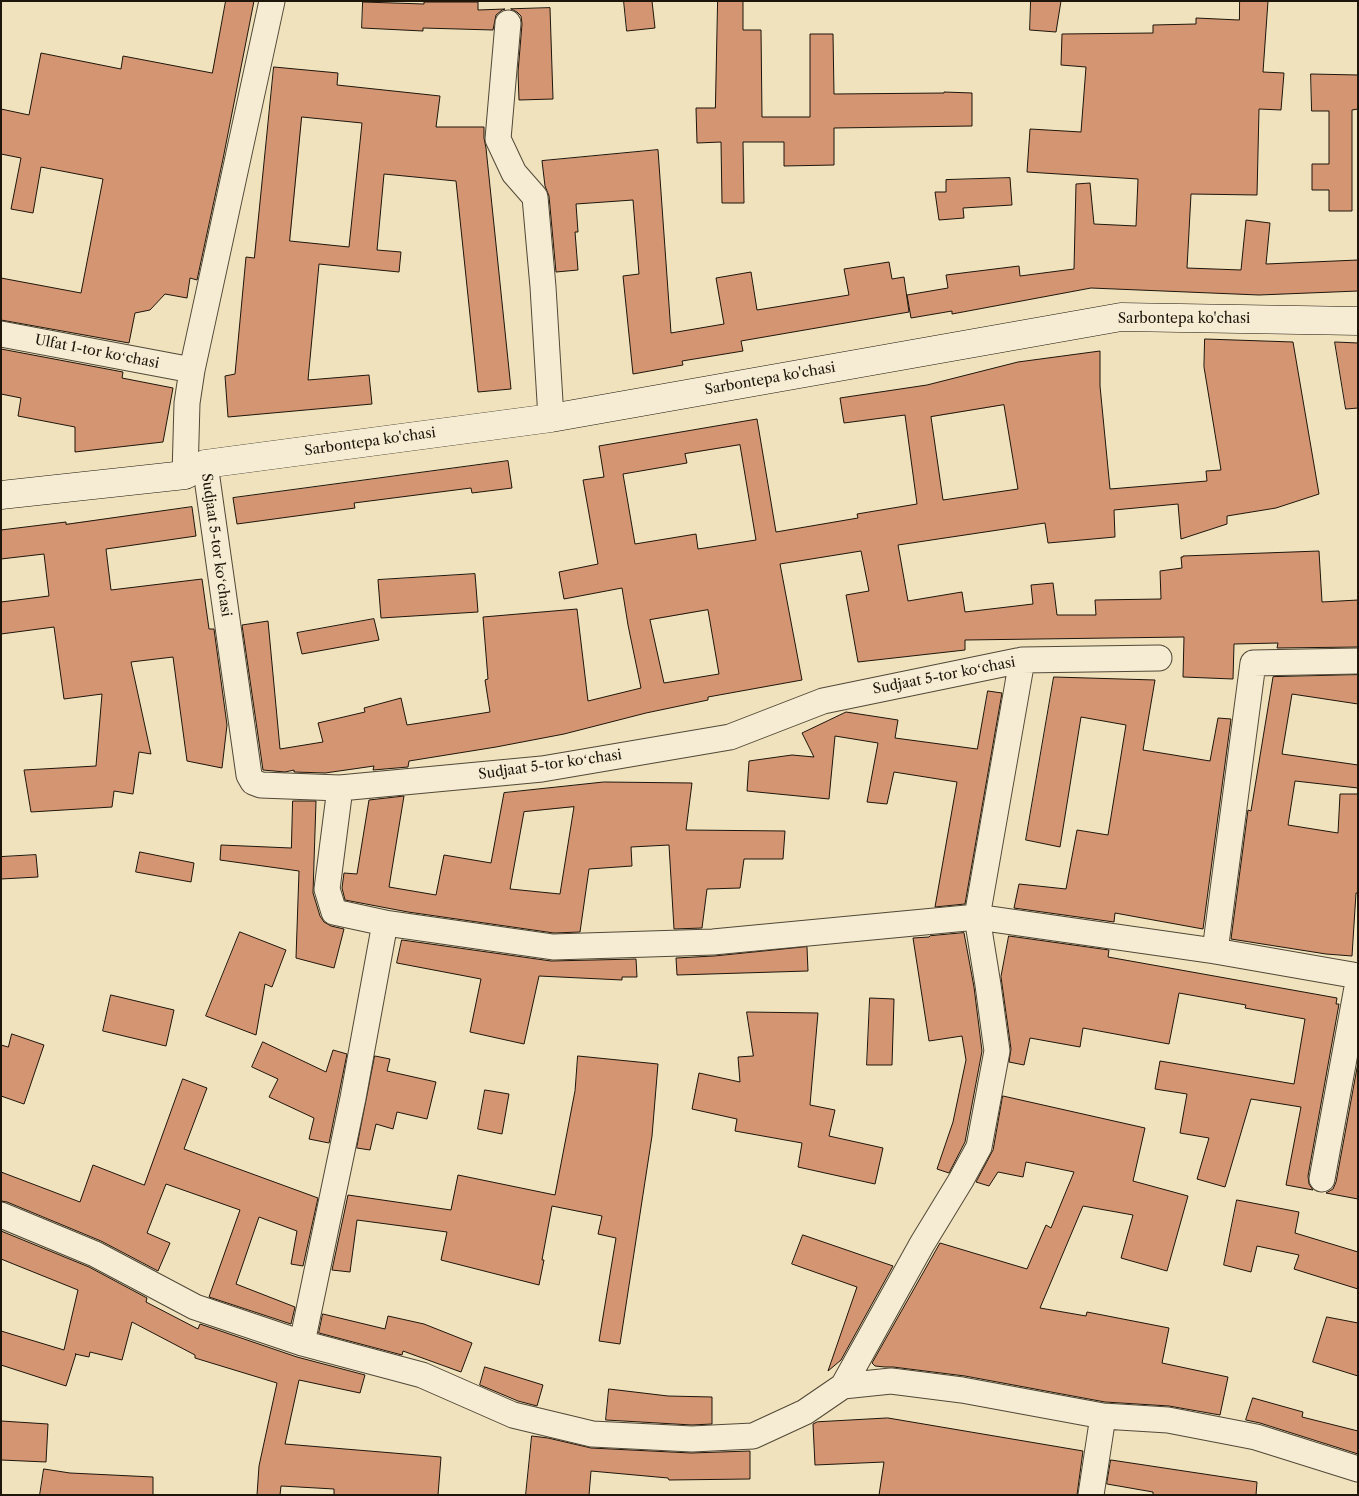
<!DOCTYPE html>
<html>
<head>
<meta charset="utf-8">
<style>
  body { margin:0 }
  #map { position:relative; width:1359px; height:1496px; overflow:hidden; background:#efe2bc; font-family:"Libre Caslon Text",serif }
  canvas { display:block }
  .frame { position:absolute; inset:0; border:2px solid #1e150b; pointer-events:none }
</style>
</head>
<body>
<div id="map">
<canvas width="1359" height="1496"></canvas>
<div class="frame"></div>
</div>
<script>
const ctx = document.querySelector('canvas').getContext('2d');
ctx.lineJoin = 'round';
function paint(path, color) { ctx.fillStyle = color; ctx.fill(path, 'evenodd'); }
function strokePath(path, color, width, dash) { ctx.strokeStyle = color; ctx.lineWidth = width; ctx.lineCap = dash ? 'butt' : 'round'; ctx.setLineDash(dash || []); ctx.stroke(path); }
function label(font, color, halo, rows, align = 'center') {
  ctx.font = font + ' "Libre Caslon Text",serif'; ctx.lineWidth = 4; ctx.setLineDash([]); ctx.textBaseline = 'middle'; ctx.strokeStyle = halo; ctx.fillStyle = color; for (const [text, x, y, turn = 0] of rows) {
    ctx.save(); ctx.translate(x, y); ctx.rotate((+turn || 0) * Math.PI / 180); ctx.textAlign = isNaN(turn) ? turn : align; if (halo) ctx.strokeText(text, 0, 0); ctx.fillText(text, 0, 0); ctx.restore();
  }
}
const building = new Path2D(`
  M226,1h28l-31,158 -26,121 -7,-2 -3,20 -22,-4 -15,16 -15,3 -6,30 -128,-23v-42l80,15 22,-114 -62,-12 -8,46 -22,-4 10,-51 -20,-4v-45l28,6 12,-62 80,16 2,-13 89,17z
  M624,1h28l3,27 -28,3z
  M718,1h25v29h18l1,87h48v-83h23l1,60 110,-1v-1l28,1v33l-138,2v37l-50,1v-24h-41l1,61h-22l-1,-61 -24,1 -1,-35h19z
  M1031,1h30l-5,31 -26,-2z
  M1240,1h28l-5,71 21,1 -3,37 -22,-1 -2,86 -66,-1 -4,74 54,2 5,-50 24,3 -4,41 92,-4v31l-99,4 -168,-7 -139,26v-3l-41,7 -4,-23 41,-7 -2,-13 73,-9 1,10 54,-7 2,-85 14,-1 4,41 42,2 2,-47 -111,-7 3,-43 51,3 5,-65 -25,-2 1,-31 91,-1v-8l43,-1v-6l43,2z
  M363,2l61,2v-2h54v8l27,-1 -3,1 -6,5 -3,15 -70,-2v3l-61,-3z
  M550,8l3,91 -34,1 -1,-28 4,-48 -1,-8 -4,-4 -6,-3z
  M274,67l64,6 -1,12 103,11 -4,31h48v11l2,10 25,241 -33,3 -22,-211 -72,-7 -7,76 24,2 -2,20 -80,-8 -11,116 61,-5 3,29 -144,13 -3,-41 10,-2 11,-117 8,1zM302,117l60,6 -13,124 -59,-6z
  M1311,74l47,1v34l-6,1v101h-23v-21h-17v-26h17v-53h-17z
  M658,150l13,183 53,-9 -8,-46 35,-6 6,38 92,-15 -5,-26 45,-7 3,17 12,-2 5,35 -168,29 2,10 -61,10 1,4 -50,9 -10,-98 16,-2 -6,-74 -57,4 2,28h-3l3,38 -22,2 -7,-76 -4,-10 -3,-25z
  M1010,178l2,27 -49,3 1,10 -25,2 -4,-28h11v-12z
  M1205,339l88,3 26,152 -43,14 -49,8v8l-46,15 -3,-35 -64,6 1,27 -67,6 -3,-20 -147,22 10,56 54,-9 3,20 68,-8 -2,-19 22,-2 4,32h39l-1,-15 66,-1 -1,-28 22,-3 -1,-11h2v-1l136,-5 3,51 36,-2v47l-81,1 1,-5 -44,1 -1,35 -50,-2 1,-40 -219,3v10l-107,12 -12,-67 23,-4 -8,-40 -81,13 22,116 -94,17v3l-62,13 -82,21 -68,13 -87,14 -1,6 -35,3 1,-4 -49,7 -31,-1v-2l-9,2 -22,-2 -21,-145 26,-4 12,128 43,-7 -5,-19 47,-11 -1,-4 37,-10 6,27 83,-13 -5,-32 3,-1 -5,-62 94,-8 11,92 53,-13 -13,-63 -6,-37 -58,11 -5,-27 39,-8 -15,-84 21,-3 -5,-31 158,-27 19,113 82,-14 -1,-4 60,-10 -12,-89 -61,8 -4,-25 87,-13 91,-23 82,-11v35l10,103 97,-8 -1,-10 15,-1 -17,-103zM1004,405l14,84 -75,11 -12,-83zM740,445l16,95 -58,9 -2,-15 -61,10 -12,-70 64,-11 -2,-9zM708,610l11,64 -55,9 -14,-63z
  M1335,342l23,1v65l-12,1z
  M1,349l122,23 -1,6 51,10 -10,54 -88,10v-25l-57,-11 3,-18 -20,-4z
  M508,461l4,27 -40,5 -1,-5 -117,15 1,5 -118,16 -4,-26z
  M192,507l4,29 -90,13 5,41 91,-11 7,50h5l13,96 -5,43 -35,-7 -14,-104 -42,5 20,92 -12,-2 -6,42 -19,-3 -2,16 -81,5 -7,-42 72,-4 6,-72 -38,5 -10,-72 -53,7v-32l48,-6 -5,-42 -43,5v-29l65,-8v2z
  M475,574l3,38 -97,6 -3,-38z
  M374,619l5,21 -77,14 -5,-21z
  M1358,675v29l-66,-10 -10,60 76,11v23l-63,-7 -7,44 50,8 2,-39h18v99h-2l-4,63 -26,-2 -95,-15 17,-129 3,1 22,-134z
  M1054,677l101,3 -12,70 67,11 8,-43 13,1 -28,210 -88,-16 -1,9 -100,-14 5,-24 47,5 11,-59 31,5 18,-110 -45,-8 -21,130 -34,-7z
  M988,691l14,2 -37,211 -30,3 22,-125 -63,-10 -7,32 -20,-2 11,-59 -43,-7 -6,63 -82,-8 2,-30 43,-6 22,2 -12,-24 44,-21 52,8 -3,18 82,11z
  M604,782l88,1 -6,47 99,1 -2,28h-39l-4,29 -33,1 -5,39 -28,1 -5,-84 -38,2 1,19 -43,3 -9,63 -26,1 -146,-21 -63,-12 -3,-12 2,-15 13,1 12,-74 35,-4 -15,91 47,8 8,-40 47,8 13,-70zM574,807l-14,87 -50,-5 14,-77z
  M293,801h23l-3,92 7,23 4,6 7,4 13,3 -10,39 -38,-10 3,-87 -79,-11 1,-15 70,3z
  M140,852l54,11 -3,19 -55,-10z
  M36,855l2,22 -37,2v-22z
  M240,932l46,18 -14,37 -7,-3 -9,51 -50,-19z
  M964,933l10,54 8,64 -17,91 -16,31 -12,-4 16,-47 13,-62 -4,-24 -33,5 -16,-103 16,-1 1,-1z
  M1009,936l100,14 -1,7 229,41 -1,6h3l-31,172 1,8 4,6 -27,-5 15,-78 -50,-8 -26,88 -28,-8 12,-41 -29,-5 7,-39 -32,-5 5,-28 134,23 11,-65 -60,-11 1,-3 -67,-12 -10,51 -86,-16 -3,19 -50,-9 -6,27 -15,-3 2,-13 -10,-72z
  M402,940l149,21 85,-2 1,18h-15v3l-83,-4 -15,68 -54,-12 11,-53 -84,-16z
  M807,947l1,24 -131,4 -1,-17 38,-2z
  M111,995l63,15 -8,36 -63,-15z
  M870,998l24,1 -2,66h-25z
  M747,1012l71,1 -8,92 25,5 -6,26 54,12 -8,36 -77,-17 4,-24 -67,-12 2,-12 -45,-10 7,-36 41,9 -2,-25 15,-1z
  M12,1034l32,11 -20,59 -23,-8v-51l7,2z
  M263,1042l63,30 7,-22 14,4 -18,89 -20,-4 5,-21 -45,-21 9,-18 -26,-12z
  M375,1056l15,3 -3,12 49,11 -9,37 -30,-7 -4,17 -17,-5 -6,26 -13,-2z
  M578,1056l80,8 -6,72 -32,208 -21,-3 17,-103 -18,-4 4,-18 -50,-10 -10,54h2l-5,25 -98,-25 6,-28 -90,-12 -7,52 -18,-2 16,-75 103,15 7,-35 97,20 20,-104z
  M1358,1063v136l-32,-6 7,-4 3,-7z
  M183,1079l24,9 -23,61 134,49 -15,68 -12,-2 6,-33 -38,-14 -23,67 59,23 -4,17 -82,-27 31,-87 -74,-26 -19,49 23,10 -12,28 -57,-30 -94,-39 -6,-1v-29l79,30 13,-37 51,20z
  M485,1090l24,4 -7,40 -24,-5z
  M1003,1096l142,32 -12,53 55,15 -21,75 -46,-13 12,-43 -50,-9 -43,102 46,8 1,-4 82,16 -7,35 66,14 -8,38 -51,-9 -64,-4 -140,-26 -72,-9h-8l-10,-1 -3,-3 68,-120 87,26 19,-44 5,3 23,-56 -48,-10 -3,15 -25,-5 -9,14 -13,-4 17,-32z
  M1237,1200l62,12 -4,21 63,19v37l-64,-20 5,-14 -42,-9 -6,26 -27,-7z
  M1,1231l88,36 58,31 -1,4 52,27 2,-5 97,33 68,18 -5,18 -61,-13 -14,64 156,13 -3,38h-104v-6l-53,-3 -1,9h-23l2,-29 18,-83 -82,-25v-3l-63,-33 -10,38 -32,-8 -1,5 -14,-3h1l-10,32 -65,-21v-34l63,19 14,-60 -77,-31z
  M803,1235l90,31 -52,94 -13,11 29,-84 -65,-23z
  M323,1314l62,15 3,-13 36,8 48,19 -11,29 -58,-21 -1,4 -83,-22z
  M1327,1317l31,6v53l-45,-14z
  M485,1367l58,18 -6,21 -19,-5 -38,-16z
  M609,1389l59,7 44,1v27l-20,1 -86,-5z
  M1253,1398l50,14 -1,5 56,14v23l-98,-31 -14,-3z
  M888,1418l195,33 -6,44h-198l5,-33 -69,3 -2,-41 4,-2z
  M1,1421l47,3 -2,38 -45,-2z
  M532,1436l16,2 43,10 100,5 59,-2v28l-81,1 -1,-2 -77,-7 -2,24h-63z
  M1111,1460l146,22 -1,13h-103v-3l-46,-8z
  M44,1469l26,4 83,4v18h-113z`);
paint(building, '#d49572');
strokePath(building, '#1e150b', 1);
const street = new Path2D(`
  M508,23l-10,116 16,34 21,24 8,90 8,131
  M1,334l191,36
  M205,464l44,311 4,7 8,3 79,3 202,-19 188,-32 93,-36 199,-41 137,-2
  M185,475l2,-72 5,-33 80,-369
  M340,788l-13,101 7,23 51,11 168,24 160,-5 264,-25 238,34 143,25
  M1215,951l38,-288 105,-2
  M1322,1179l36,-197
  M1,1215l94,39 100,53 107,36 120,32 91,40 79,19 100,5 61,-3 52,-24 38,-26 48,-5 71,9 141,26 65,4 88,17 102,32
  M302,1343l51,-245 32,-175
  M843,1386l79,-142 39,-64 18,-33 18,-96 -9,-66 -11,-68 45,-257
  M1091,1495l12,-79`);
const secondary = new Path2D(`
  M1,495l184,-20 20,-11 346,-46 570,-101 237,4`);
strokePath(street, '#524837', 27);
strokePath(secondary, '#1e150b', 29);
strokePath(street, '#f5ecd3', 25);
strokePath(secondary, '#f5ecd3', 28);
label('14px', '#1e150b', '#f5ecd3', [
  ["Sarbontepa ko'chasi",1184,319],
  ["Ulfat 1-tor koʻchasi",97,352,11],
  ["Sarbontepa ko'chasi",770,379,-10],
  ["Sarbontepa ko'chasi",370,442,-8],
  ["Sudjaat 5-tor koʻchasi",216,545,82],
  ["Sudjaat 5-tor koʻchasi",944,676,-11],
  ["Sudjaat 5-tor koʻchasi",550,765,-8]
]);
</script>
</body>
</html>
